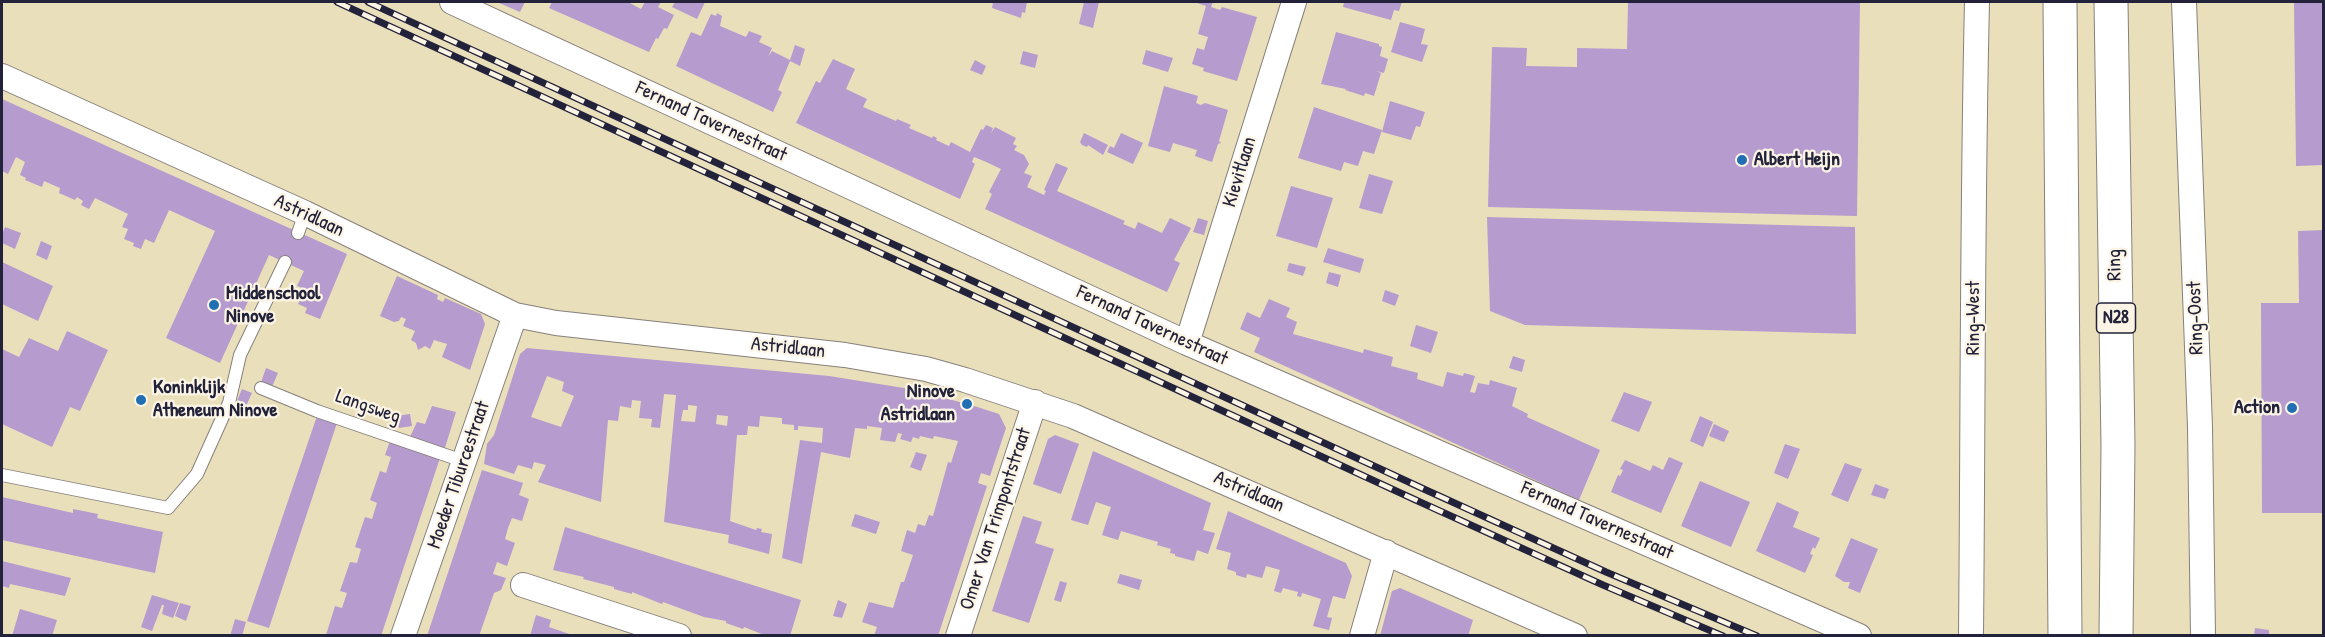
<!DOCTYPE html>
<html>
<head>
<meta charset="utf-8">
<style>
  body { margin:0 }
  #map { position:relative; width:2325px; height:637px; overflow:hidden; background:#eadfbb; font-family:"Patrick Hand",sans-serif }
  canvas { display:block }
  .frame { position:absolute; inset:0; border:3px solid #22223b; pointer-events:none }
</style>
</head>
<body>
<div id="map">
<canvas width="2325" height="637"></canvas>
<div class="frame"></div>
</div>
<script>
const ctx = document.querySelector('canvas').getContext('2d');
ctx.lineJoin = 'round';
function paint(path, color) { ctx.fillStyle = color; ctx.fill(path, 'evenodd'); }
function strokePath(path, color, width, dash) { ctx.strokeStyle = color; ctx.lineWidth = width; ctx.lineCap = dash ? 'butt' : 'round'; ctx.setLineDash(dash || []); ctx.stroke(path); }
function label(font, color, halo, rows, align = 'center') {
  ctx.font = font + ' "Patrick Hand",sans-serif'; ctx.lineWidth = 4.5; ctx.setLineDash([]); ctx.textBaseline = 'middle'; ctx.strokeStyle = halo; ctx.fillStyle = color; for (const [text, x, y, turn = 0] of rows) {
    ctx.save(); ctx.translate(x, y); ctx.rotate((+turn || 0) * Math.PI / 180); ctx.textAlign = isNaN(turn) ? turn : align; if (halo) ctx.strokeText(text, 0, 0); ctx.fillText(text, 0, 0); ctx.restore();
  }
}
paint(new Path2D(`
  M497,2h28l-5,10z
  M552,2h76l13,7 4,-7h16l-3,5 16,8 -7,14 -3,-1 -6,11 -2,-1 -7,14 -100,-44z
  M675,2h30l-8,17 -25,-12z
  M993,2h34l-2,11 -3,-1 -1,6 -29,-10z
  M1084,2h15l-6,26 -14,-4z
  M1194,2h19l-2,5 9,3 2,-3 35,10 -20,64 -34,-10 1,-3 -12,-4 5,-16 7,2 4,-13 -10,-3 8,-28z
  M1344,2h58l-3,9 -5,-1 -3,10 -48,-13z
  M1628,2h232l-3,214 -369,-9 4,-160 35,1 -1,18 51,1v-19l50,1z
  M2294,2h30v163l-28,1z
  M717,13l5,3 -2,10 26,11 3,-6 13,5 -3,6 13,6 -4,9 4,-6 18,9 5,-15 10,4 -5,17 -10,-5 -12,29 4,2 -9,20 -97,-46 15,-34 10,4 10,-22 5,2z
  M1400,22l25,7 -4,15 7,1 -6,17 -31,-10z
  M1336,32l43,12v2l3,1 -2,9 8,3 -4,14 -8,-2 5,2 -7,23 -9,-3 -1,3 -19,-6 1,-1 -25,-5z
  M1146,50l27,8 -5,14 -26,-8z
  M1023,51l15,4 -3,13 -15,-4z
  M833,59l22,10 -9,20 21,10 -4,8 33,14 1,-2 14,6 -2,3 23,10 1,-2 4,2 -1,2 13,6 2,-4 19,10 11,-23 2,1 3,-5 7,3 -2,5 4,-6 21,11 -3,6 4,2 -3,4 10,5 5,9 -5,9 8,3 -5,11 17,8 2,-4 -2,-1 12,-27 12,5 -11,23 68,30 -2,3 12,5 3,-7 24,11 8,-15 21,10 -17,32 6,3 -13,29 -182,-83 7,-15 -3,-2 12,-23 -17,-8 -10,-4 -2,5 3,2 -15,35 -164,-76 20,-42 4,2z
  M975,60l11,6 -4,9 -12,-5z
  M1164,86l34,10 -2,7 5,2 4,-2 23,7 -9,31 2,2 -3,1 -6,18 -17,-6 2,-6 -24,-7 -3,9 -22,-6z
  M2,99l345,155 -27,65 -15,-6 2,-5 -9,-4 7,-15 -8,-3 7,-15 -35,-16 -49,108 -54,-25 49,-107 -46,-21 -15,33 -9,-4 -4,10 -8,-3 1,-3 -10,-4 4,-10 -6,-2 6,-13 -33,-16 -6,11 -8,-4 2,-4 -6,-4 -2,3 -16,-7 1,-5 -16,-7 -2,6 -17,-7 1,-2 -6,-3 5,-13 -9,-5 -8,17 -6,-3z
  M1390,101l35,11 -5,15 -4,-1 -5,14 -29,-8z
  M1314,107l68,23 -8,24 -11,-3 -5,15 -14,-4 -3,9 -43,-13z
  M1084,133l24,12 -5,10 -15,-10 -1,2 -5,-2 -2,-3z
  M1121,133l22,10 -10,21 -26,-12 3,-6 4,2z
  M1369,174l24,7 -11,33 -23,-6z
  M1291,186l42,12 -16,50 -41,-12z
  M1487,217l368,10 1,107 -331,-9 -35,-14z
  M1198,218l10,3 -4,14 -11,-3z
  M5,227l16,6 -6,16 -13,-6v-9z
  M2324,230v283h-62l-1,-210h38l-1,-72z
  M41,241l11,5 -5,14 -11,-5z
  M1328,248l36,11 -4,14 -37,-11z
  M2,262l51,24 -15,35 -36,-17z
  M1289,263l17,4 -3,9 -16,-5z
  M1329,272l12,3 -3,12 -12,-4z
  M397,276l41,19 -1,4 6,3 2,-4 36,16 4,10 -15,46 -28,-13 5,-13 -13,-4 -4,9 -5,-3 -7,4 -2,-7 -5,-3 4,-9 -12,-5 3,-7 -5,-2 -2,4 -5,1 -14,-6z
  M1385,290l14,5 -4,11 -13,-5z
  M1269,299l21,9 -4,9 11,5 -4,12 70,19 1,-4 29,8 -2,9 27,7 -1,6 26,8 4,-15 16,4 1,-3 11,3 -5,16 5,1 3,-10 11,2 1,-5 27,8 -5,18 16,8 -1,3 73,33 -21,50 -325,-148 6,-14 -20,-9 7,-17 13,6z
  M1416,325l22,7 -7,21 -21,-7z
  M67,331l41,19 -28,61 -10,-4 -18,40 -50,-23v-75l17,8 10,-19 29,13z
  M527,348l302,28 75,12 64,16 31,10 7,14 -16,48 -9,-3 -3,10 9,3 -49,150h-64l3,-9 -15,-5 7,-20 24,6 8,-26h3l9,-27 -12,-4 6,-21 8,3 3,-9 7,2 4,-11 4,1 15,-54 3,1 7,-22 -24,-5 -1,3 -13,-3 -1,3 -6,-2 -2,5 -11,-3 2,-5 -4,-1 -3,9 -15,-2 2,-12 -15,-2v3l-12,-1 -5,30 -29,-6 -19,112 -20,-6 18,-118 22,3 1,-15 -25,-2v4h-4v-5l-12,-1v-6l-22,-2 -1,11 -11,-1 -1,9h-10l-7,86 26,9 1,-2 5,1 -1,3 11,2 -3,20 -41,-11 1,-8 -65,-13 12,-127 -12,-1 -4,34 -9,-1 1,-8 -13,-1 2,-17 -9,-1 -1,8 -11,-2 -2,15 -10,-1 -7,82 -63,-20 8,-17 -12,-3 -2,7 -14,-4 -4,9 -30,-10 3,-20 7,-9 26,-81zM547,376l17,6 -2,9 12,5 -13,31 -30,-10zM688,405l9,1 -2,16 -14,-1 2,-11h5zM717,415l11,1 -1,10 -11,-2z
  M1513,356l12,4 -3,12 -13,-4z
  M266,368l12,5 -7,16 -11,-4z
  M242,389l10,4 -10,22 -9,-4z
  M1624,392l28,10 -13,30 -28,-11z
  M432,406l24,6 -12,39 -35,-12 8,-17 8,2z
  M410,414l2,12 -13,2 -3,-12z
  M317,416l20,7 -68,205 -22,-7z
  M1700,416l13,6 -10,25 -13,-6z
  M1714,424l15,7 -5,11 -15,-6z
  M1055,435l24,9 -18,50 -28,-10 15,-45z
  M390,441l50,17 -59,178 -55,-1 9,-29 7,2 5,-15 -7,-2 10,-29 7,1 4,-14 -6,-2 10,-30 7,2 5,-16 -7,-3 10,-29 6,2 5,-16 -6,-2z
  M1785,444l15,5 -12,30 -14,-6z
  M1093,451l118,52 -8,27 12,3 -7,21 -11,-4 -3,11 -19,-5v-2l-5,-1 1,-4 -14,-4 1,-3 -37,-11 -3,9 -16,-5 9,-28 -15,-5 -8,23 -17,-5z
  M916,452l11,3 -6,16 -11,-4z
  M1669,457l14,6 -22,50 -50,-21 7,-17 2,1 3,-6 -3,-1 5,-9 25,11 3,-6 10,5z
  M1845,463l17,6 -14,33 -17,-7z
  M482,470l41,13 -4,12 10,4 -7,22 -10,-3 -4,10 -3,11 10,4 -8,23 -10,-4 -4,12 13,4 -5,12 -7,3 -15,43h-52z
  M1700,481l50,21 -19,45 -50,-21z
  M1875,484l14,5 -4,10 -14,-4z
  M2,497l71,16v-4l25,5 -1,4 66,14 -8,41 -153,-33z
  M1777,502l22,10 -6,15 27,11 -5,11 -2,-2 -3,7 3,1 -8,18 -49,-22z
  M1228,511l118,52 6,13 -7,23 -12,-3 -6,21 5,1 -3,12 -16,-4 8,-27 -19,-6 -1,4 -4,-1 1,-4 -15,-4 -2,5 -7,-2 6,-21 -14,-4 -4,12 -15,-4 -1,4 -10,-3v-3l-9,-3 4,-16 -15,-4z
  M855,514l25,8 -4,12 -25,-8z
  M1023,516l19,6 -7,21 19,6 -25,74 -37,-12z
  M565,527l236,73 -11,36h-23l-23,-9 -1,2 -17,-6v-2l-22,-4 -41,-15 -1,2 -30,-12v2l-18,-5v-2l-31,-8 1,-2 -31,-7z
  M1851,538l27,11 -18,44 -12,-5 2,-6h-6l-9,-6z
  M2,561l69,17 -6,18 -55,-12 -1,4 -7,-2z
  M1120,574l22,6 -3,10 -22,-7z
  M1060,581l7,2 -6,19 -7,-2z
  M1400,588l73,32 -5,16h-88l12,-45z
  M152,595l27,8 -6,15 -11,-4 2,-9h-2l-10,26 -11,-4z
  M838,600l9,4 -5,14 -9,-2z
  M180,603l11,3 -5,15 -11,-5z
  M20,609l37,11 -5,16h-40z
  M536,615l15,5 -2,7 26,9h-45z
  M235,619l11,3 -4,14h-12z
  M2255,628l14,2v6h-15z`), '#b59bce');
const lane = new Path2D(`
  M298,233l7,-20
  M261,388l56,23 146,50
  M2,475l166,33 29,-34 32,-71 11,-48 45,-93`);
const street = new Path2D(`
  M452,2l735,341 672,293
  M2184,2l16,425 3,209
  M2,76l303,137 210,102 41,8 289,32 81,14 39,11 108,36 502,220
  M1187,343l107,-341
  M523,585l156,51
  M403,636l112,-321
  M958,636l77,-234
  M1362,636l24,-84
  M1971,636c2,-212 1,-423 6,-634`);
const highway = new Path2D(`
  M2060,2l5,634
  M2111,2l7,443 -2,191`);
strokePath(lane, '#86807b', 14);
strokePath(street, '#86807b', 26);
strokePath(highway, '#86807b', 35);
strokePath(lane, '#fff', 12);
strokePath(street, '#fff', 24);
strokePath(highway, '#fff', 33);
const rail = new Path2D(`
  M337,2l1083,500 183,83 120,51
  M368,2l1058,488 180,82 151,64`);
strokePath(rail, '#22223b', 7);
strokePath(rail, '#fcf5e5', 4.5, [14]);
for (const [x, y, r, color] of [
  [1742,160,6,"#1f6fb2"],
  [214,305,6,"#1f6fb2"],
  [141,400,6,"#1f6fb2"],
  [967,404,6,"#1f6fb2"],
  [2292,408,6,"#1f6fb2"]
]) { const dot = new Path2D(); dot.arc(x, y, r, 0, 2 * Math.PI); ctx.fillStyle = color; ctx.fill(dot); strokePath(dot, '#fcf5e5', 2); }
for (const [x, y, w] of [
  [2116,318,39]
]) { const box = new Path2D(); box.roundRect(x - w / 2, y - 15, w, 30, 4.5); ctx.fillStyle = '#fcf5e5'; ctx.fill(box); strokePath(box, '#22223b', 1.5); }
label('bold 18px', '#22223b', null, [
  ["N28",2116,318]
]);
label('20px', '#22223b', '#fcf5e5', [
  ["Fernand Tavernestraat",711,122,25],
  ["Kievitlaan",1240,172,-73],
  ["Astridlaan",309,216,25],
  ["Ring",2115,265,-91],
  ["Ring-West",1974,318,-90],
  ["Ring-Oost",2196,318,-92],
  ["Fernand Tavernestraat",1152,326,25],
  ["Astridlaan",788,348,6],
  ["Langsweg",368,407,19],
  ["Moeder Tiburcestraat",459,475,-71],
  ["Astridlaan",1249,492,24],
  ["Omer Van Trimpontstraat",996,519,-72],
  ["Fernand Tavernestraat",1597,521,24]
]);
label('bold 20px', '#22223b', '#fcf5e5', [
  ["Albert Heijn",1754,160],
  ["Middenschool",226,294],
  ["Ninove",226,317],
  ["Koninklijk",153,388],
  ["Atheneum Ninove",153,411],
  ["Ninove",955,392,"right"],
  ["Astridlaan",955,415,"right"],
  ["Action",2280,408,"right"]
], 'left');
</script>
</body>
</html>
